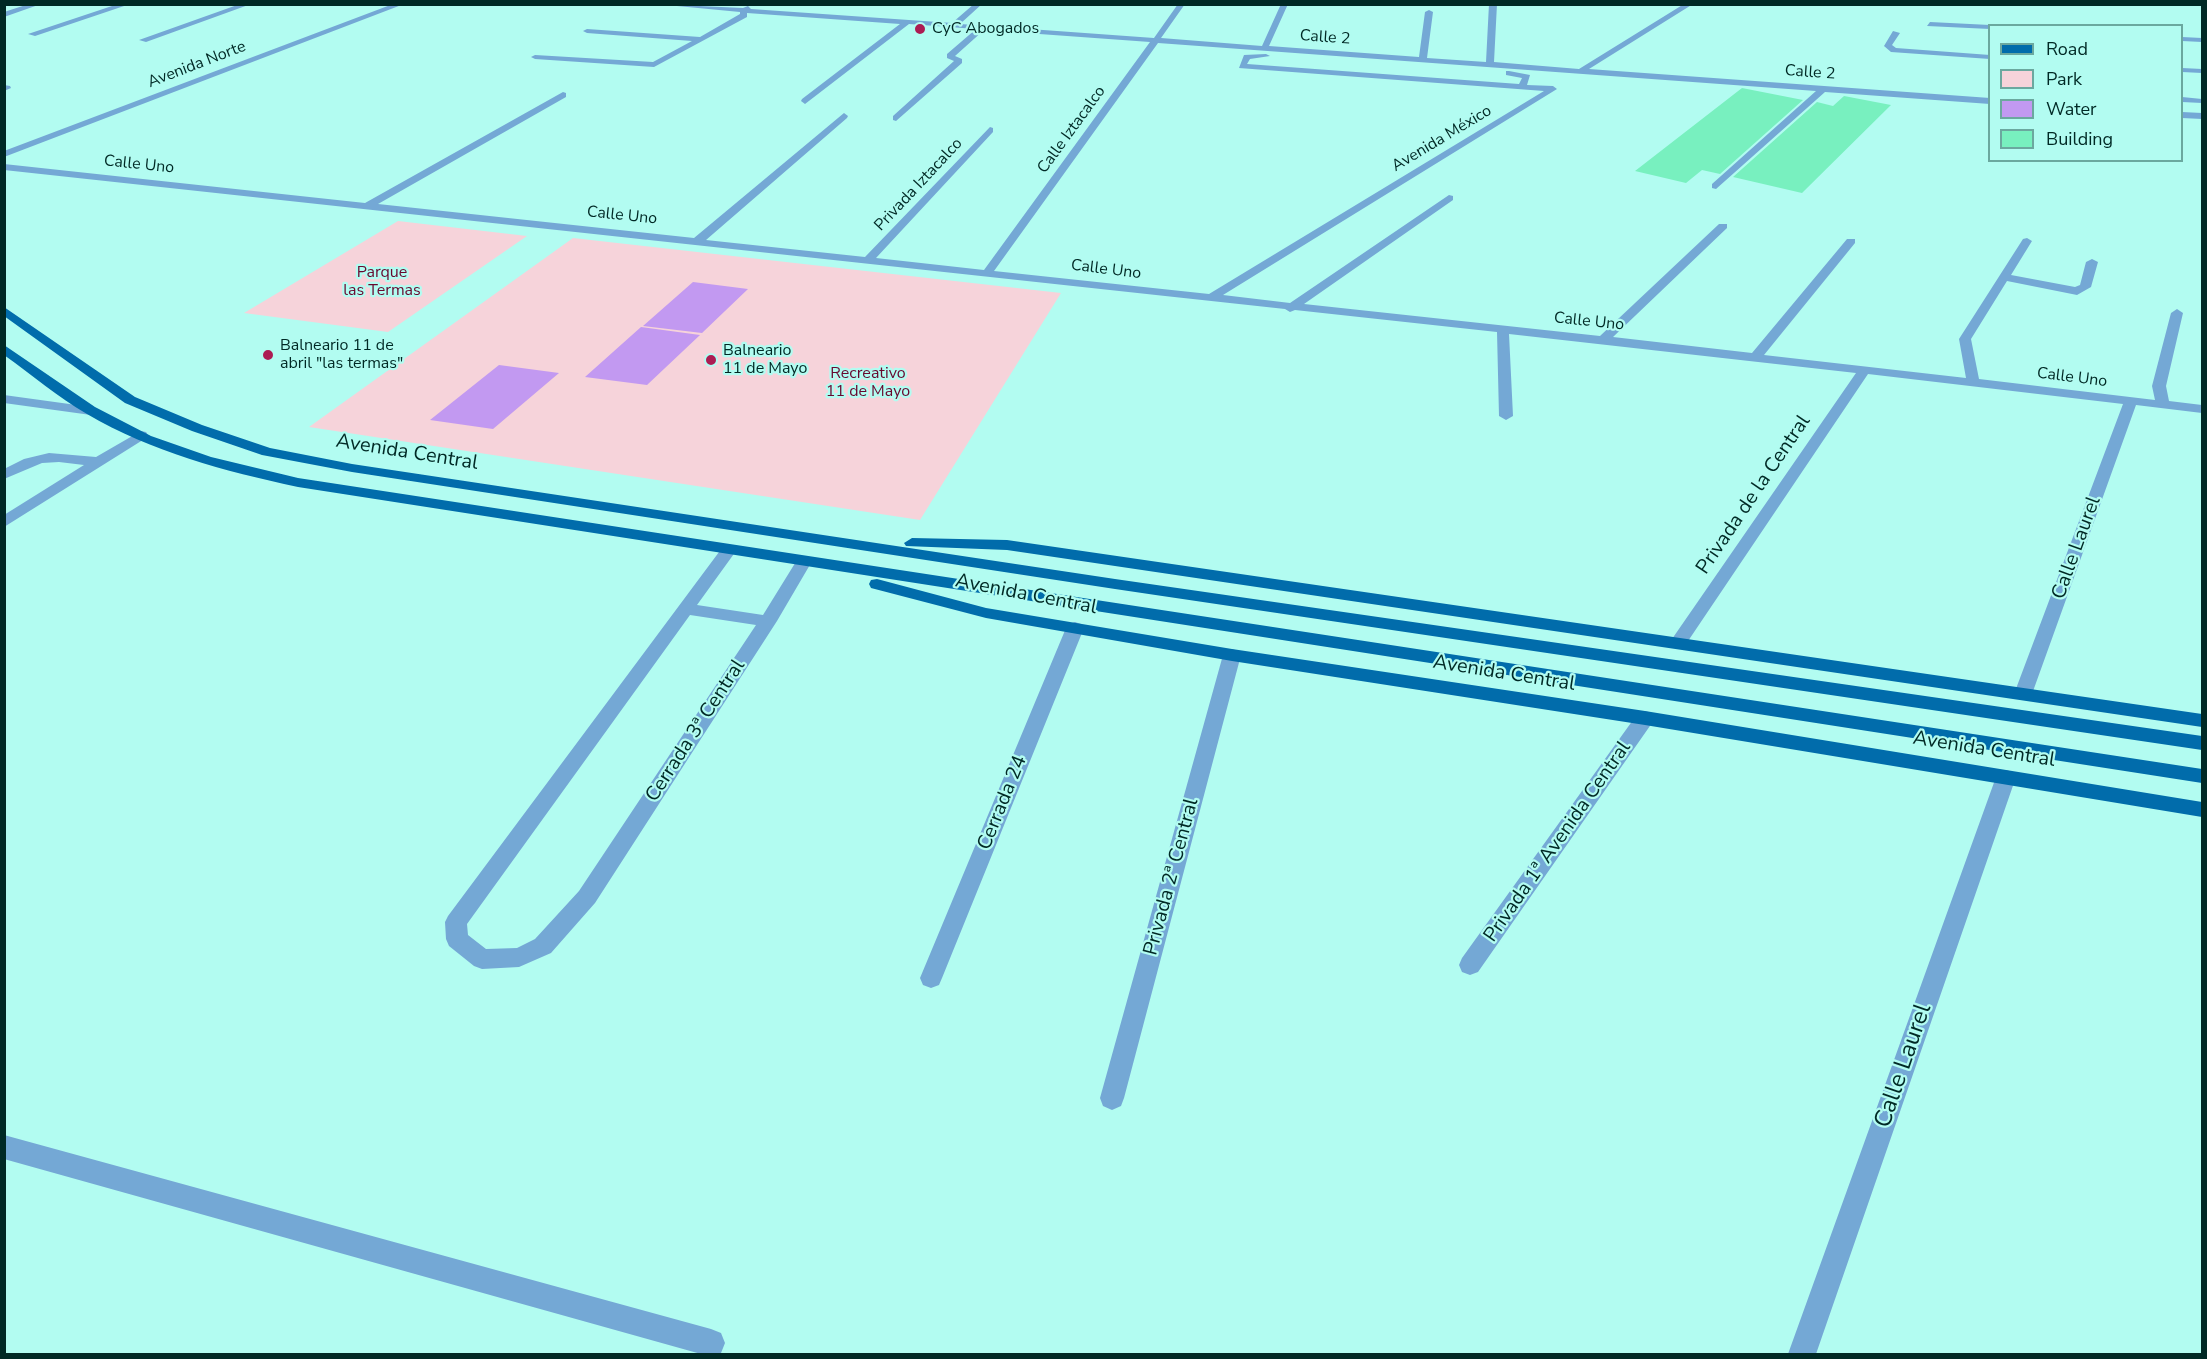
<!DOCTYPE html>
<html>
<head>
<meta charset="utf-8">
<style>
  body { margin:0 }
  #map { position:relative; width:2207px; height:1359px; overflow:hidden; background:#b2fcf1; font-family:"Nunito Sans",sans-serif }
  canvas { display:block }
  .frame { position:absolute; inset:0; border:6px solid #002925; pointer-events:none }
  .legend { position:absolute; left:1988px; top:24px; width:195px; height:138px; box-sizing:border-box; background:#b2fcf1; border:2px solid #6ba89f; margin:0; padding:8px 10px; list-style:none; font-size:18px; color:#002925 }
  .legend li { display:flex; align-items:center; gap:12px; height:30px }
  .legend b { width:30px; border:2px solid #6ba89f }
</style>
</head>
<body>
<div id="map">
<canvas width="2207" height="1359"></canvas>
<div class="frame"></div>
<ul class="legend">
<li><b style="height:8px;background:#016cab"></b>Road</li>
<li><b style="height:16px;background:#f6d3da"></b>Park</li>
<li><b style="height:16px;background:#c299f1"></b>Water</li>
<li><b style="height:16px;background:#78f0bf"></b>Building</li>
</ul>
</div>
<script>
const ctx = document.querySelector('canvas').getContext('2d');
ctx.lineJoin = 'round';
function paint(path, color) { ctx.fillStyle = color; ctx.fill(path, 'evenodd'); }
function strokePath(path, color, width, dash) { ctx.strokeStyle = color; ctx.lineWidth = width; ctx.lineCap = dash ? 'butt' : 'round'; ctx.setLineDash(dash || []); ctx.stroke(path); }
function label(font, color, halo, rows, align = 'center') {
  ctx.font = font + ' "Nunito Sans",sans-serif'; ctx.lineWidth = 4.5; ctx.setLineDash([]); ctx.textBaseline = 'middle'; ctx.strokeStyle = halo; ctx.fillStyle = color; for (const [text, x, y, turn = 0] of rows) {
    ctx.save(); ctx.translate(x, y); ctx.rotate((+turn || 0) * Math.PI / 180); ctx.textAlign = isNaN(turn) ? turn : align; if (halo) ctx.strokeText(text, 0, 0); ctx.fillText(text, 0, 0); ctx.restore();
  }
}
paint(new Path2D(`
  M398,221l129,15 -139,96 -144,-19z
  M573,238l488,55 -141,227 -611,-93z`), '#f6d3da');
paint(new Path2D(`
  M693,282l55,7 -46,44 -59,-7z
  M641,327l59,8 -53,50 -62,-8z
  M499,365l60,8 -66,56 -63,-9z`), '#c299f1');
paint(new Path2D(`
  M1742,88l61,12 -83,74 -18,-4 -16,13 -51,-12z
  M1844,96l47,9 -89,88 -69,-16 84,-75 16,4z`), '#78f0bf');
paint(new Path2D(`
  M29,4h12l-37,13v-5z
  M118,4h12l-95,32 -7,-2z
  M240,4h11l-105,38 -7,-2z
  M393,4h11l-400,153v-6z
  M656,4l87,4 5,-2 3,3 201,14 22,-19h8l-22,20 194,14 24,-34h7l-24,34 101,8 19,-42h7l-19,42 150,11 6,-45 4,-2 4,2 -6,46 59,4 3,-58h8l-3,58 85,7 105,-65h9l-104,65 401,29v6l-165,-12 -109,97 -4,-1v-4l104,-93 -658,-48 -164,228 215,23 335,-203 -305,-23 5,-13 22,-1 4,2 -20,3 -3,5 272,20 3,-6 -16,-3v-4h3l21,4 -3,10 26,1 4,3 -334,206 67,8 159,-108 4,1v4l-149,104 296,32 119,-112h8v4l-114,109 139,16 95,-114h8v4l-91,112 202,23 -7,-39 64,-100 4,-1 5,3 -21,34 64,12 5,-2 6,-23 6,-3 6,3 -7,25 -14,8 -70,-14 -36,58 8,40 176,21 -3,-14 19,-73 6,-4 6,4 -17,73 3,15 33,4v8l-66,-8 -104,289 -3,4 -6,2 -6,-2 -3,-4 109,-290 -255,-30 -184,273h-12l-3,-4 3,-4 184,-266 -347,-39 4,82 -7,4 -7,-4 -2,-84 -202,-22 -5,2 -5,-3 -1281,-139v-6l361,39 198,-111 3,1v4l-188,107 316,34 150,-125 4,3 -1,2 -141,122 159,17 125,-130 3,1v4l-117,126 108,12 166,-228 -166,-12 -29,26 7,3v4l-66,58 -3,-1v-4l61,-55 -7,-3v-4l29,-25 -67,-5 -104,80 -4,-3 1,-2 98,-75 -153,-11v4l-93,50 -119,-8 -4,-2 4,-2 118,7 39,-21 -105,-8 -4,-2 4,-2 113,8 40,-23v-2z
  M1930,22l60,3 3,1h-3v3l-63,-3z
  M1893,31l7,2 -8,12 4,3 94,7v4l-99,-7 -7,-6z
  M2182,37l20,1v4l-20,-1z
  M2182,68l20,1v4l-20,-1z
  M4,85l6,1 1,2 -7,3z
  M2182,97l20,2v4l-20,-1z
  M2182,112l20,1v6l-20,-1z
  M4,395l87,12 7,4 -7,4 -87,-12z
  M141,431l5,1 2,3 -2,3 -142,89v-12l80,-50 -25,-3 -17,1 -38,16v-10l20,-10 25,-6 47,4z
  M728,546l8,5 -39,54 66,10 34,-55h12l2,3 -34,58 -182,282 -44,50 -32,14 -37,2 -8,-3 -25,-20 -3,-7 -1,-17 3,-6 274,-368zM690,615l66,10 -177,266 -44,48 -18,9 -31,1 -18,-14 -1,-11z
  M1075,622l6,2 3,4 -142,350 -3,7 -8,3 -8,-3 -3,-7 146,-350 3,-4z
  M1232,649l6,2 3,4 -117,443 -3,8 -9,4 -9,-4 -3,-8 123,-443 3,-4z
  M1645,711l7,2 2,5 -2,5 -174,249 -8,3 -8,-3 -3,-7 3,-7 176,-245z
  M2006,770l7,2 3,5 -200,577h-28l208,-577 3,-5z
  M4,1135l707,194 10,4 4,10 -4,10 -20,1 -697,-195z`), '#74a8d5');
paint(new Path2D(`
  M4,307l131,90 67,28 68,23 82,16 763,115 1087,157v14l-1087,-161 -763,-117 -90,-17 -70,-24 -67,-28 -121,-87z
  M4,345l91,62 56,29 60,21 87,21 1904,291v14l-1904,-296c-74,-16 -146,-35 -211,-73 -29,-17 -55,-39 -83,-59z
  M912,538l95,2 1195,174v13l-1195,-177 -101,-4 -2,-3z
  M877,579l109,29 246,41 413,62 557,91v15l-557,-92 -413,-64 -246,-43 -115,-30 -2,-4 2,-4z`), '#016cab');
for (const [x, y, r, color] of [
  [920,29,6,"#ac1c53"],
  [268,355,6,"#ac1c53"],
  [711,360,6,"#ac1c53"]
]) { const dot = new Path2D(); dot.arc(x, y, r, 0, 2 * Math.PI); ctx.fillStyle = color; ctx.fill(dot); strokePath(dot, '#b2fcf1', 2); }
label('16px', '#002925', '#b2fcf1', [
  ["CyC Abogados",932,29],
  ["Balneario 11 de",280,346],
  ["abril \"las termas\"",280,364],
  ["Balneario",723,351],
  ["11 de Mayo",723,369]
], 'left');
label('16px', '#002925', '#b2fcf1', [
  ["Calle 2",1325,38,4],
  ["Avenida Norte",197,65,-21],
  ["Calle 2",1810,73,4],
  ["Calle Iztacalco",1072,130,-54],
  ["Avenida México",1442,139,-31],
  ["Calle Uno",139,165,6],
  ["Privada Iztacalco",919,185,-47],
  ["Calle Uno",622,216,6],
  ["Calle Uno",1106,270,7],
  ["Calle Uno",1589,322,6],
  ["Calle Uno",2072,378,7]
]);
label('16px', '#68082e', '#b2fcf1', [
  ["Parque",382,273],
  ["las Termas",382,291],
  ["Recreativo",868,374],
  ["11 de Mayo",868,392]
]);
label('20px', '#002925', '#b2fcf1', [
  ["Avenida Central",407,453,9],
  ["Privada de la Central",1754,495,-56],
  ["Calle Laurel",2077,548,-70],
  ["Avenida Central",1026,595,11],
  ["Avenida Central",1504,674,9],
  ["Cerrada 3ª Central",696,731,-57],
  ["Avenida Central",1984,750,9],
  ["Cerrada 24",1003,803,-68],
  ["Privada 1ª Avenida Central",1558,842,-55],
  ["Privada 2ª Central",1172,877,-75]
]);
label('24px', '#002925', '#b2fcf1', [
  ["Calle Laurel",1904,1066,-71]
]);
</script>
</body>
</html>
